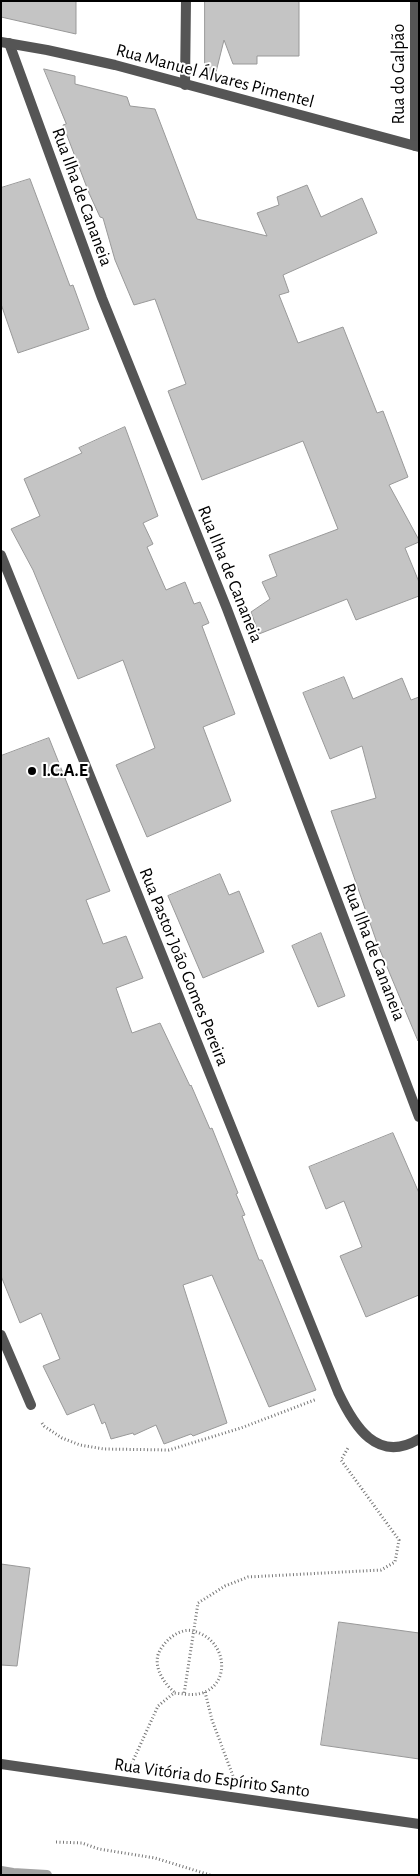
<!DOCTYPE html>
<html>
<head>
<meta charset="utf-8">
<style>
  body { margin:0 }
  #map { position:relative; width:420px; height:1876px; overflow:hidden; background:#fff; font-family:"Alegreya Sans",sans-serif }
  canvas { display:block }
  .frame { position:absolute; inset:0; border:2px solid #000; pointer-events:none }
</style>
</head>
<body>
<div id="map">
<canvas width="420" height="1876"></canvas>
<div class="frame"></div>
</div>
<script>
const ctx = document.querySelector('canvas').getContext('2d');
ctx.lineJoin = 'round';
function strokePath(path, color, width, dash) { ctx.strokeStyle = color; ctx.lineWidth = width; ctx.lineCap = dash ? 'butt' : 'round'; ctx.setLineDash(dash || []); ctx.stroke(path); }
function paint(path, color) { ctx.fillStyle = color; ctx.fill(path, 'evenodd'); }
function label(font, color, halo, rows, align = 'center') {
  ctx.font = font + ' "Alegreya Sans",sans-serif'; ctx.lineWidth = 4; ctx.setLineDash([]); ctx.textBaseline = 'middle'; ctx.strokeStyle = halo; ctx.fillStyle = color; for (const [text, x, y, turn = 0] of rows) {
    ctx.save(); ctx.translate(x, y); ctx.rotate((+turn || 0) * Math.PI / 180); ctx.textAlign = isNaN(turn) ? turn : align; if (halo) ctx.strokeText(text, 0, 0); ctx.fillText(text, 0, 0); ctx.restore();
  }
}
strokePath(new Path2D(`
  M1,1871l12,2 34,2`), '#a3a3a3', 10);
const building = new Path2D(`
  M1,1h75v33l-75,-17z
  M205,1h94v55h-42v8h-24l-9,-24 -10,40 -9,-1z
  M44,69l31,7v8l52,13 3,9 25,3 42,110 70,17 -10,-23 22,-8 -2,-8 30,-12 14,32 41,-19 15,35 -94,42 6,17 -10,3 19,48 45,-16 34,86 6,-2 25,66 -19,8 30,55v2l-14,6 14,34v14l-63,24 -9,-21 -88,35 -8,-22 19,-13 -8,-17 15,-6 -8,-21 69,-26 -35,-88 -101,39 -34,-89 18,-7 -31,-85 -21,6 -19,-45 -12,-42 -3,-1 -11,-24 -26,-68 3,-1z
  M30,179l40,107 3,-1 16,44 -71,24 -17,-49v-116z
  M125,427l33,89 -15,7 10,21 -6,3 19,43 19,-8 9,22 6,-2 9,21 -7,3 33,88 -32,13 28,74 -84,36 -31,-72 39,-17 -32,-88 -45,19 -45,-109 -22,-41 29,-13 -16,-37 58,-26 -3,-5z
  M344,677l9,22 49,-21 9,22 8,-3 -1,344 -41,-98 -46,-132 45,-13 -14,-52 -32,13 -27,-66z
  M49,738l61,153 -24,9 17,44 23,-8 17,42 -27,10 16,45 28,-10 30,63 1,-1 19,44 2,-1 26,65 -2,1 9,21 -3,1 17,44h3l54,130 -47,17 -57,-132 -29,10 44,138 -34,13 -2,-2 -27,10 -8,-19 -22,10 -1,-2 -22,6 -6,-17 -3,2 -8,-20 -27,11 -24,-49 17,-7 -19,-46 -21,10 -19,-47v-520z
  M220,874l9,21 10,-4 25,61 -61,26 -35,-82z
  M321,933l24,63 -27,11 -26,-61z
  M393,1133l26,60v102l-53,22 -26,-61 22,-9 -18,-46 -18,8 -17,-42z
  M1,1564l29,4 -13,98 -16,-1z
  M339,1622l80,11v126l-98,-14z`);
paint(building, '#c4c4c4');
strokePath(building, '#999', 1);
strokePath(new Path2D(`
  M42,1423l2,3 18,12 18,7 24,4 65,1 72,-22 76,-29
  M174,1692c-9,-8 -20,-23 -16,-37 4,-13 22,-28 35,-24 41,10 38,70 -9,63
  M205,1692l7,28 21,56
  M132,1763l26,-57 16,-13 10,1 14,-91 27,-17 23,-9 133,-7 14,-8 4,-22 -58,-80 7,-12
  M56,1842l26,1 17,6 56,9 55,17`), '#777', 3, [1, 2.5]);
strokePath(new Path2D(`
  M415,1v145
  M9,43l93,255 125,311 192,508
  M185,85l1,-84
  M1,555l337,837c16,34 39,72 81,47
  M1,1335l30,70
  M1,1764l418,60`), '#555', 10);
strokePath(new Path2D(`
  M1,42l46,8 68,15 304,82`), '#555', 10);
for (const [x, y, r, color] of [
  [32,771,5,"#000"]
]) { const dot = new Path2D(); dot.arc(x, y, r, 0, 2 * Math.PI); ctx.fillStyle = color; ctx.fill(dot); strokePath(dot, '#fff', 2); }
label('18px', '#000', '#fff', [
  ["Rua do Galpão",399,74,-90],
  ["Rua Manuel Álvares Pimentel",215,76,15],
  ["Rua Ilha de Cananeia",82,197,70],
  ["Rua Ilha de Cananeia",230,574,68],
  ["Rua Ilha de Cananeia",374,952,69],
  ["Rua Pastor João Gomes Pereira",184,967,68],
  ["Rua Vitória do Espírito Santo",212,1778,8]
]);
label('bold 18px', '#000', '#fff', [
  ["I.C.A.E",42,771]
], 'left');
</script>
</body>
</html>
